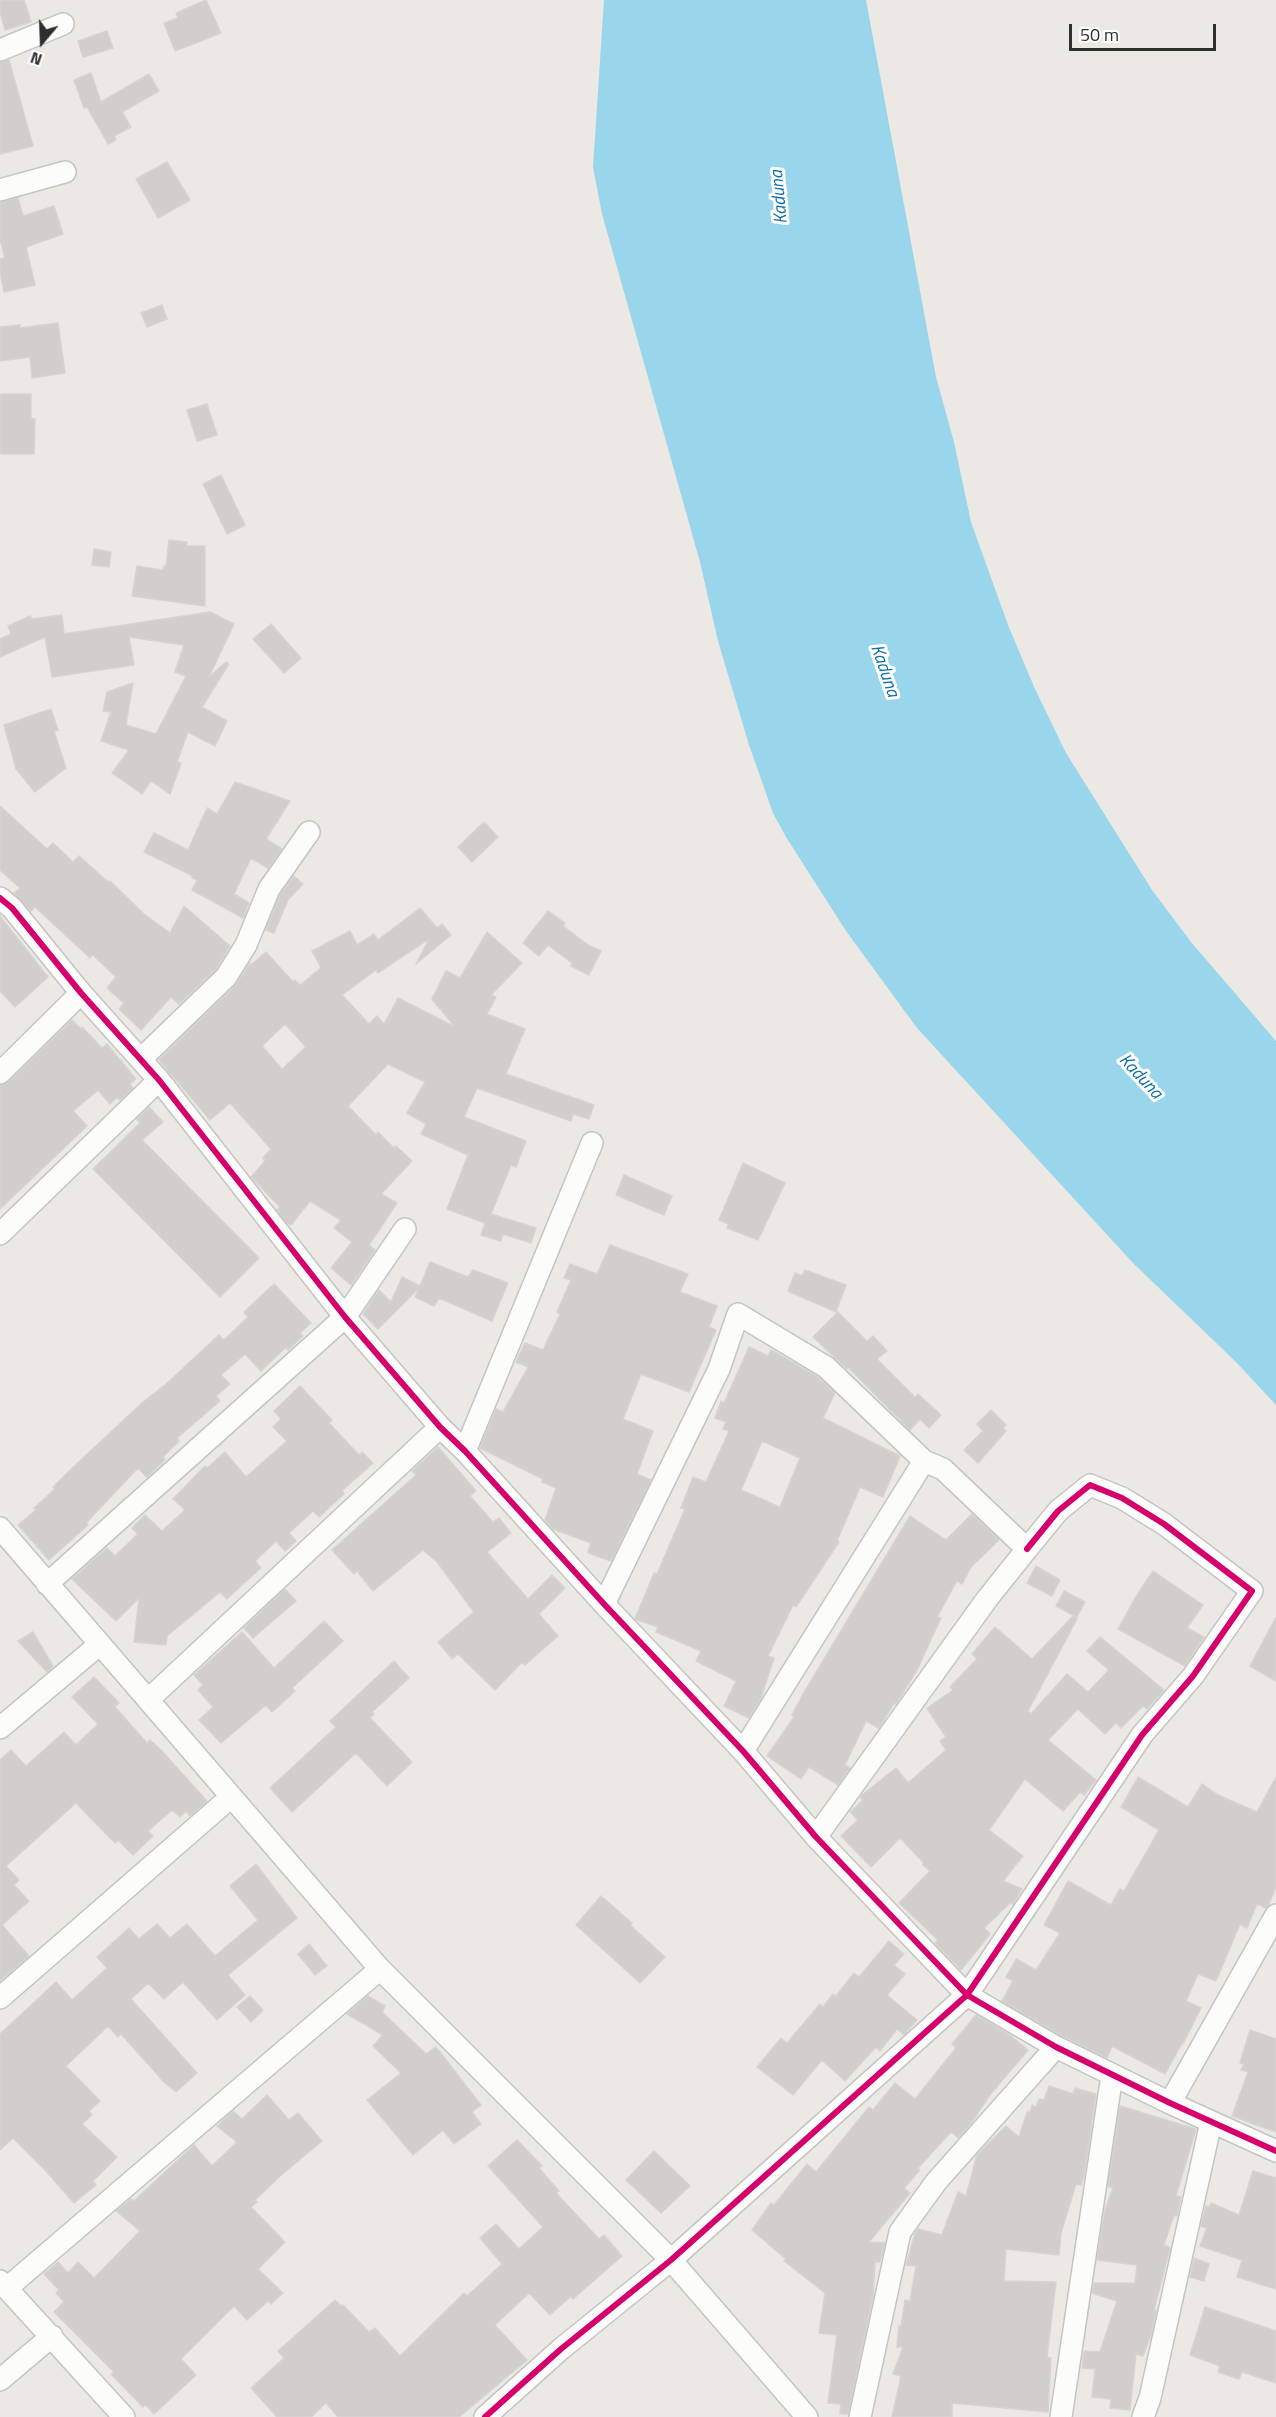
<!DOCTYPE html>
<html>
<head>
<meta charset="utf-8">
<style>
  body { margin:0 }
  #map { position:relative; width:1276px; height:2417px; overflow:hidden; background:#ece8e4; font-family:"Titillium Web",sans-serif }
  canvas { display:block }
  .north { position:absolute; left:12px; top:12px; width:60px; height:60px; -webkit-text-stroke:4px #fff; paint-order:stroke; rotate:199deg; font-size:16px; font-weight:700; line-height:24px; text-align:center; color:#2e2e2e }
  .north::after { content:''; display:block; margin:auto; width:21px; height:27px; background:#2e2e2e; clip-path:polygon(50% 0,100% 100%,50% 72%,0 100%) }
  .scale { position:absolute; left:1069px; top:24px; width:147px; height:27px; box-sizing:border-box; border:3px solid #2e2e2e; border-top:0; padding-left:8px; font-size:18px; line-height:21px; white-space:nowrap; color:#2e2e2e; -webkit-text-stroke:4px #fff; paint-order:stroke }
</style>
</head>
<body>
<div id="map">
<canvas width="1276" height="2417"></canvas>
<div class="north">N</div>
<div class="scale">50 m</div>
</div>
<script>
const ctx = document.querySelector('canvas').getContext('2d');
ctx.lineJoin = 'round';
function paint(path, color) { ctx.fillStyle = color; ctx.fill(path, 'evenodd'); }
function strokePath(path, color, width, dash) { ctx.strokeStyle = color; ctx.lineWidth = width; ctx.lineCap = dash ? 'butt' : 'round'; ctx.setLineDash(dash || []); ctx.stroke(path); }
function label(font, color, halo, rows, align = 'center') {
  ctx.font = font + ' "Titillium Web",sans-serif'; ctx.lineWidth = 6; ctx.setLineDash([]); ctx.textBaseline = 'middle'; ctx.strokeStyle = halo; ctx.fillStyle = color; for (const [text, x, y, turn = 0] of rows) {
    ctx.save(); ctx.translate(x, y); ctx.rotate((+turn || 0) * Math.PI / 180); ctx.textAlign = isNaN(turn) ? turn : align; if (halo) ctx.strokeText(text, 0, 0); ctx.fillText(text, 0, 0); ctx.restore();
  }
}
paint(new Path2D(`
  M604,0h262l70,377 18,65 17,80 37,103 27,64 31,64 86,137 39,52 85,99v364l-40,-43 -103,-99 -216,-235 -71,-97 -60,-94 -13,-24 -24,-68 -31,-104 -18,-79 -98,-348 -9,-47z`), '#99d6ec');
const building = new Path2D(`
  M0,0h24l7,22 -26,8 -5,-18z
  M206,0l15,33 -46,18 -11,-28 14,-5 -2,-5z
  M107,31l6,17 -30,9 -5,-16z
  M9,60l24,86 -33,8v-92z
  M91,73l10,29 48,-28 10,17 -37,21 9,15 -17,9 2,4 -8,4 -21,-37 -3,1 -10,-28z
  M167,162l23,38 -32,18 -22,-39z
  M18,198l5,18 31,-10 9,28 -37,13 9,38 -31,7 -4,-20v-13l5,-1 -5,-19v-37z
  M162,305l5,14 -20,8 -6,-14z
  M58,323l7,50 -33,5 -2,-21 -30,4v-34l20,-2v3z
  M0,394h31v24l4,1 -1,35h-34z
  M207,404l10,31 -20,6 -10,-31z
  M221,475l24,50 -18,9 -24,-50z
  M169,540l18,2 -1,4h19v60l-73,-10 5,-30 26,4 1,-4h2z
  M94,549l17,3 -2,15 -17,-2z
  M210,612l24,12 -25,53 17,-15 3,2 -27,43 25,14 -12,25 -27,-14 -11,30 4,1 -11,31 -19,-13 -9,13 -30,-21 17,-23 -28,-9 10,-29 -8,-1 4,-19 26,-9 -7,42 30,9 30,-58 -11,-4 9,-27 -55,-8 5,28 -82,12 -7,-40 -45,20v-18l11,-5 -3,-8 22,-10 2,3 30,-4 2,19z
  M271,624l30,34 -17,15 -31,-34z
  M51,709l7,21 -4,1 12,37 -31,24 -19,-23 -12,-44z
  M235,782l55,19 -24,38 16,10 -14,19 -17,-10 -17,36 15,9 -6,15 -51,-28 5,-10 -5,-2 1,-2 -49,-24 10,-19 34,17 19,-42 10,6z
  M0,806l47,43 6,-6 20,19 6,-6 29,26 2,-1 34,33 26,19 14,-27 46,40 -14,23 -37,35 -8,-7 -30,33 -22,-21 5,-6 -17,-15 9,-11 -23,-22 -3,3 -55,-51 -4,4 -17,-18 6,-5 -20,-18z
  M484,822l14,15 -26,25 -14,-15z
  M294,876l9,8 -15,16 -14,33 -8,-3 14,-35z
  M420,908l17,20 5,-4 9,11 -35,29 13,-25 -51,34 -2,-3 -34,25 27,29 8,-8 7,8 14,-26 57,29 -23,-28 14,-28 14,7 27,-46 35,31 -31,32 5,2 -9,17 38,15 -19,45 88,31 -5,14 -16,-5 -2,7 -94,-33 -13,29 62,24 -10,26 -5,-2 -20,49 45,14 -5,15 -28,-9 -2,7 -20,-6 4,-12 -38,-14 21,-54 -47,-21 5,-10 -19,-11 18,-31 -37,-18 -40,42 28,29 2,-3 16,16 2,-2 16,15 -31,33 16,9 -28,42 6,5 -24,35 -20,-17 21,-26 -18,-14 7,-8 -31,-19 -19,24 -4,-2 -10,-13 3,-3 -29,-30 14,-16 -2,-3 8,-9 -41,-46 -20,17 -51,-60 76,-74 15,-23 1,2 15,-13 27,30 2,-2 5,5 21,-17 -9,-17 38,-20 7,14 17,-11 4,6zM285,1024l21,23 -24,22 -20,-23z
  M548,911l17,12 -2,3 25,19 13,6 -12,24 -18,-9 1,-3 -24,-18 -9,11 -16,-13z
  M0,916l48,61 -33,30 -15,-16z
  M72,1020l9,9 1,-2 20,21 5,-4 29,35 -6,5 3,4 -13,12 -3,-3 -7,7 -12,-14 -25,21 14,15 -87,83v-124l9,-3z
  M149,1107l14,15 -21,18 117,118 -39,39 -127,-128 47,-46 -3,-4z
  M743,1163l42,20 -27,57 -31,-12 2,-4 -10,-4z
  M624,1175l48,21 -8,19 -48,-20z
  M610,1245l78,29 -8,18 37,14 -8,21 7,3 -27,62 -48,-18 -18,45 30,12 -16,43 14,6 -40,81 -23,-8 3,-10 -38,-14 -8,-9 11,-32 -14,-6 1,-3 -63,-31 16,-39 7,3 25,-45 -12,-5 9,-19 18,7 17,-36 -3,-2 14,-32 -7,-2 6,-14 27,10z
  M430,1262l38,15 5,-7 35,13 -16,38 -53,-23 -5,8 -19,-9 4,-9 -41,41 -15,-15 16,-24 12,12 11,-25 18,9z
  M805,1270l41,15 -10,27 -48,-21 7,-18 7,3z
  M274,1284l37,39 -11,10 3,3 -15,14 -2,-3 -25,24 -16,-17 -24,21 9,9 -14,12 4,5 -43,37 2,3 -16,16 2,3 -18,17 -9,-9 -52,55 2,2 -39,35 -31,-35 18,-15 -2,-2 21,-19 -2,-2 15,-15 75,-70 23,-18 53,-49 5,5 24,-23 -4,-5z
  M838,1312l29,29 6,-5 14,15 -10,8 38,38 3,-3 23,21 -12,13 -9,-9 -10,11 -62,-63 -1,2 -34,-32z
  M749,1347l19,9 3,-6 47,27 17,16 -12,25 77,38 -17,41 -23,-10 -23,54 2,1 -43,65 -3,-2 -25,51 6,2 -13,40 -12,20 -25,-12 12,-25 -40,-20 5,-10 -45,-19 2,-5 -23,-8 19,-46 3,1 28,-65 -4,-1 12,-31 13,5 23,-51 -6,-2 3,-7 -11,-4 6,-17 3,2zM762,1441l38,17 -20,49 -39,-17z
  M300,1386l32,34 -3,3 30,32 3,-3 11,11 -31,28 2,3 -25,23 -6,-6 -24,22 7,8 -11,10 -9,-10 -21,20 6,7 -17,15 -17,16 -7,-7 -53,44 -1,9 -32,-3 5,-44 -23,23 -44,-42 35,-31 8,8 23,-22 -6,-6 13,-13 17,16 23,-21 -12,-11 32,-33 2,2 18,-16 21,25 41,-36 -14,-14 8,-8 -7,-8z
  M991,1410l15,15 -3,3 3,3 -28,32 -14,-13 19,-19 -6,-7z
  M438,1447l38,44 -6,5 23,26 6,-4 12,15 -24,19 41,47 24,-24 13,13 -26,26 19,22 -33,29 -3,-3 -27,28 -37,-36 -6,5 -14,-17 36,-30 -37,-50 -14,-12 -50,41 -16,-20 -3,3 -22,-24 84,-75 -4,-4z
  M972,1514l27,26 -28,27 -9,17 -5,-3 -20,36 4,1 -24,52 -16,26 -5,8 -2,-1 -15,25 -13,-7 -21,44 5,3 -12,17 -29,-18 -8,12 -34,-23 27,-39 -2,-2 11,-21 107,-178 36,24z
  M1036,1566l24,14 -8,16 -25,-13z
  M1153,1571l50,34 -16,23 17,9 -19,29 -67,-37 20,-36z
  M285,1589l11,12 -43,37 -9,-10z
  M1064,1591l21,11 -8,15 -21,-11z
  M1073,1616l4,3 -49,92 3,3 36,-40 21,18 21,-22 -22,-19 13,-14 64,53 -17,19 -4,-3 -22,22 -5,-5 -11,11 -27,-25 -30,31 48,40 -12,15 -4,-3 -17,19 -38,-32 -36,51 34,26 -20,25 19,8 -9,15 -3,-1 -26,25 6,6 -29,36 -26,-27 3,-3 -39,-37 31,-32 -7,-6 1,-2 -24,-25 -29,29 -30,-31 17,-16 -8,-8 13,-12 -3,-2 2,-3 34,-27 12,15 38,-33 -6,-9 6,-4 -19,-29 26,-18 -3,-3 27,-28 -5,-5 23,-27 37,32z
  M1276,1617v64l-26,-15z
  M324,1621l19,20 -51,47 3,3 -23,21 -6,-7 -45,38 -22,-23 14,-13 -15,-17 5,-5 -9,-10 48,-43 32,36z
  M33,1632l20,34 -6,6 -29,-31z
  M394,1661l15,17 -37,34 2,2 -4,4 42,44 -25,24 -31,-33 -64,59 -22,-24 66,-61 -6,-6z
  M94,1677l25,26 -4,4 32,36 3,-3 11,10 46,51 -17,15 -4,-5 -6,6 -8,-7 -24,21 5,5 -20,19 -15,-15 -3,3 -39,-40 -70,63 13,14 -5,5 15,16 -27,24 27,31 -29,25v-221l11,-10 15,16 38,-34 12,13 22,-21 -26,-27z
  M1138,1777l50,30 14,-23 16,11 39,17 19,-35v110l-7,17 -3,4 -9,-4 -10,24 -7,-4 -24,57 -18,-7 -12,27 15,7 -18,36 -1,-1 -17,31 -53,-28 -5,12 -45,-22 -60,-35 11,-20 -7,-4 10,-18 20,11 24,-37 -16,-8 24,-44 43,24 9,-16 4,2 35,-61 -38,-23z
  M256,1864l41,54 -69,57 17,20 -28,25 -34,-38 -19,17 -16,-16 -17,16 66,74 -21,19 -11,-9 -44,-49 -3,3 -10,-11 -42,40 34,35 -11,10 3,4 -10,9 35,33 -24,24 3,4 -22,18 -29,-33 -32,-32 -13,12v-116l56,-52 16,18 35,-32 -10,-11 32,-29 10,11 18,-15 13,14 17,-14 28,32 43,-36 -28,-34z
  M601,1896l31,27 -2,2 35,32 -25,26 -64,-58z
  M889,1941l15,13 -10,11 11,9 -18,21 30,25 -10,11 -3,4 -7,-6 -17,22 -4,-4 -31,34 -23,-21 -29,35 -36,-28 24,-29 6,5 33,-39 3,3 10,-13 3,2 18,-23 5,4z
  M309,1944l18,22 -12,9 -17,-21z
  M250,1996l13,14 -12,12 -14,-15z
  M368,1996l17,10 -3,6 44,42 10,-7 45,58 -9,7 9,12 -27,20 -11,-14 -30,25 -46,-55 34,-27 -28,-27 10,-11 -36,-21z
  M976,2015l34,20 18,15 -39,46 -17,26 -14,16 -7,-6 -33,36 2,2 -16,18 6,5 -41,49 16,1 -5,19h-5l-2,34 -25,118h-8l1,-10 -13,-1 9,-68 -18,-2 6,-40 -41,-32 2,-2 -34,-29 19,-27 3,2 33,-41 9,8 53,-65 4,3 22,-27 20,16 41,-51 -4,-4z
  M1250,2030l26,9v93l-44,-16 16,-44 -7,-2 3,-6 -4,-1z
  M1049,2086l24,8 2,-6 21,6 -12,82 -3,9 -5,-1 -15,49 -2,22 -53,-6 -2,32 52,1 -9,75 4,1 -3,54 -96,-9v14h-60l9,-41 -8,-2 10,-27h-6l2,-21h2l4,-26 5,1 6,-35 -10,-1 9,-31 3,-5 24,6 16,-43 8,4 11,-41 29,-29 13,11 8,-25h3l2,-7 4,2 3,-8 5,1z
  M267,2095l22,25 9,-7 24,28 -43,36 -24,23 2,2 -6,5 34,35 -27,27 25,24 -12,11 -3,-3 -21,19 -13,-14 -53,53 15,16 -42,39 -8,-9 -3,2 -32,-33 3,-2 -60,-60 10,-10 -8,-9 3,-3 -15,-16 14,-12 10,11 10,-11 16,16 46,-47 -24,-20 15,-12 3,2 60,-56 18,21 25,-24 -20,-16 16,-15 9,8z
  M1120,2106l76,23 -20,67 5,1 -4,19 -3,-1 -10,30 6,3 -16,62 2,1 -5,24 -8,21 -7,-2 -6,56 -20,-2 1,-9 -19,-2 3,-28 -13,-1 2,-17 16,1 17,-51 -25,-8 2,-10h41l2,-18 -40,-5 8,-50 8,-22 -5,-2z
  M517,2140l25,26 -3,2 20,23 -3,2 43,46 5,-4 18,21 -49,43 -2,-3 -21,19 -21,-22 -34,32 32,35 -68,57h-121l-12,-14 -15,14h-34l-26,-29 33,-30 -6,-7 57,-51 6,6 2,-1 26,27 6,-4 25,28 64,-63 3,3 35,-32 -22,-26 16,-14 23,25 24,-22 -55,-61z
  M654,2151l36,35 -29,27 -35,-33z
  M1253,2171l23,7v111l-39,-12 5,-17 -42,-14 7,-18 -6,-2 5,-20 3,1 2,-4 28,12z
  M1194,2258l15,6 -5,17 -14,-4z
  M1205,2307l71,24v52l-34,-11 -3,7 -21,-7 2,-6 -30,-11z`);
paint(building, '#d1cecb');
strokePath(building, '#d7d4d0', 1.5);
const street = new Path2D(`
  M0,50l63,-26
  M0,190l65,-18
  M0,898l12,10 69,85 78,87 186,237 95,110 25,24 139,153 139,147 73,86 151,158 89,52 114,56 106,48
  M141,1059l85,-82 20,-32 23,-56 40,-57
  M0,1073l81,-80
  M0,1234l159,-154
  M465,1451l127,-308
  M0,1528l380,441 291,291 136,157
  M47,1584l298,-267 60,-88
  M604,1604l115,-235 19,-55 88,53 98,94 -181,290
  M148,1700l292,-273
  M0,1728l100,-84
  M816,1837l171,-238 40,-50 -84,-80 -19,-8
  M0,1998l231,-201
  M1170,2103l106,-188
  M0,2281l124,136
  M7,2288l373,-319
  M0,2380l52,-44
  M485,2417l76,-68 110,-89 296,-265 175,-260 51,-59 59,-85 -88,-67 -42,-26 -32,-13 -32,26 -31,38
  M860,2417l40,-185 36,-50 120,-135
  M1061,2417l51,-342
  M1143,2417l7,-19 61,-276`);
strokePath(street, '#c5c4c5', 24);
strokePath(street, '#fcfcfb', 21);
strokePath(new Path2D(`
  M0,898l12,10 69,85 78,87 186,237 95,110 25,24 139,153 139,147 73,86 151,158 89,52 114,56 106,48
  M485,2417l76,-68 110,-89 296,-265 175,-260 51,-59 59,-85 -88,-67 -42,-26 -32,-13 -32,26 -31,38`), '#d6006c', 6);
label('italic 18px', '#0d6fa3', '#fff', [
  ["Kaduna",780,197,-95],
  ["Kaduna",884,671,71],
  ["Kaduna",1140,1077,47]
]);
</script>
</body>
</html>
